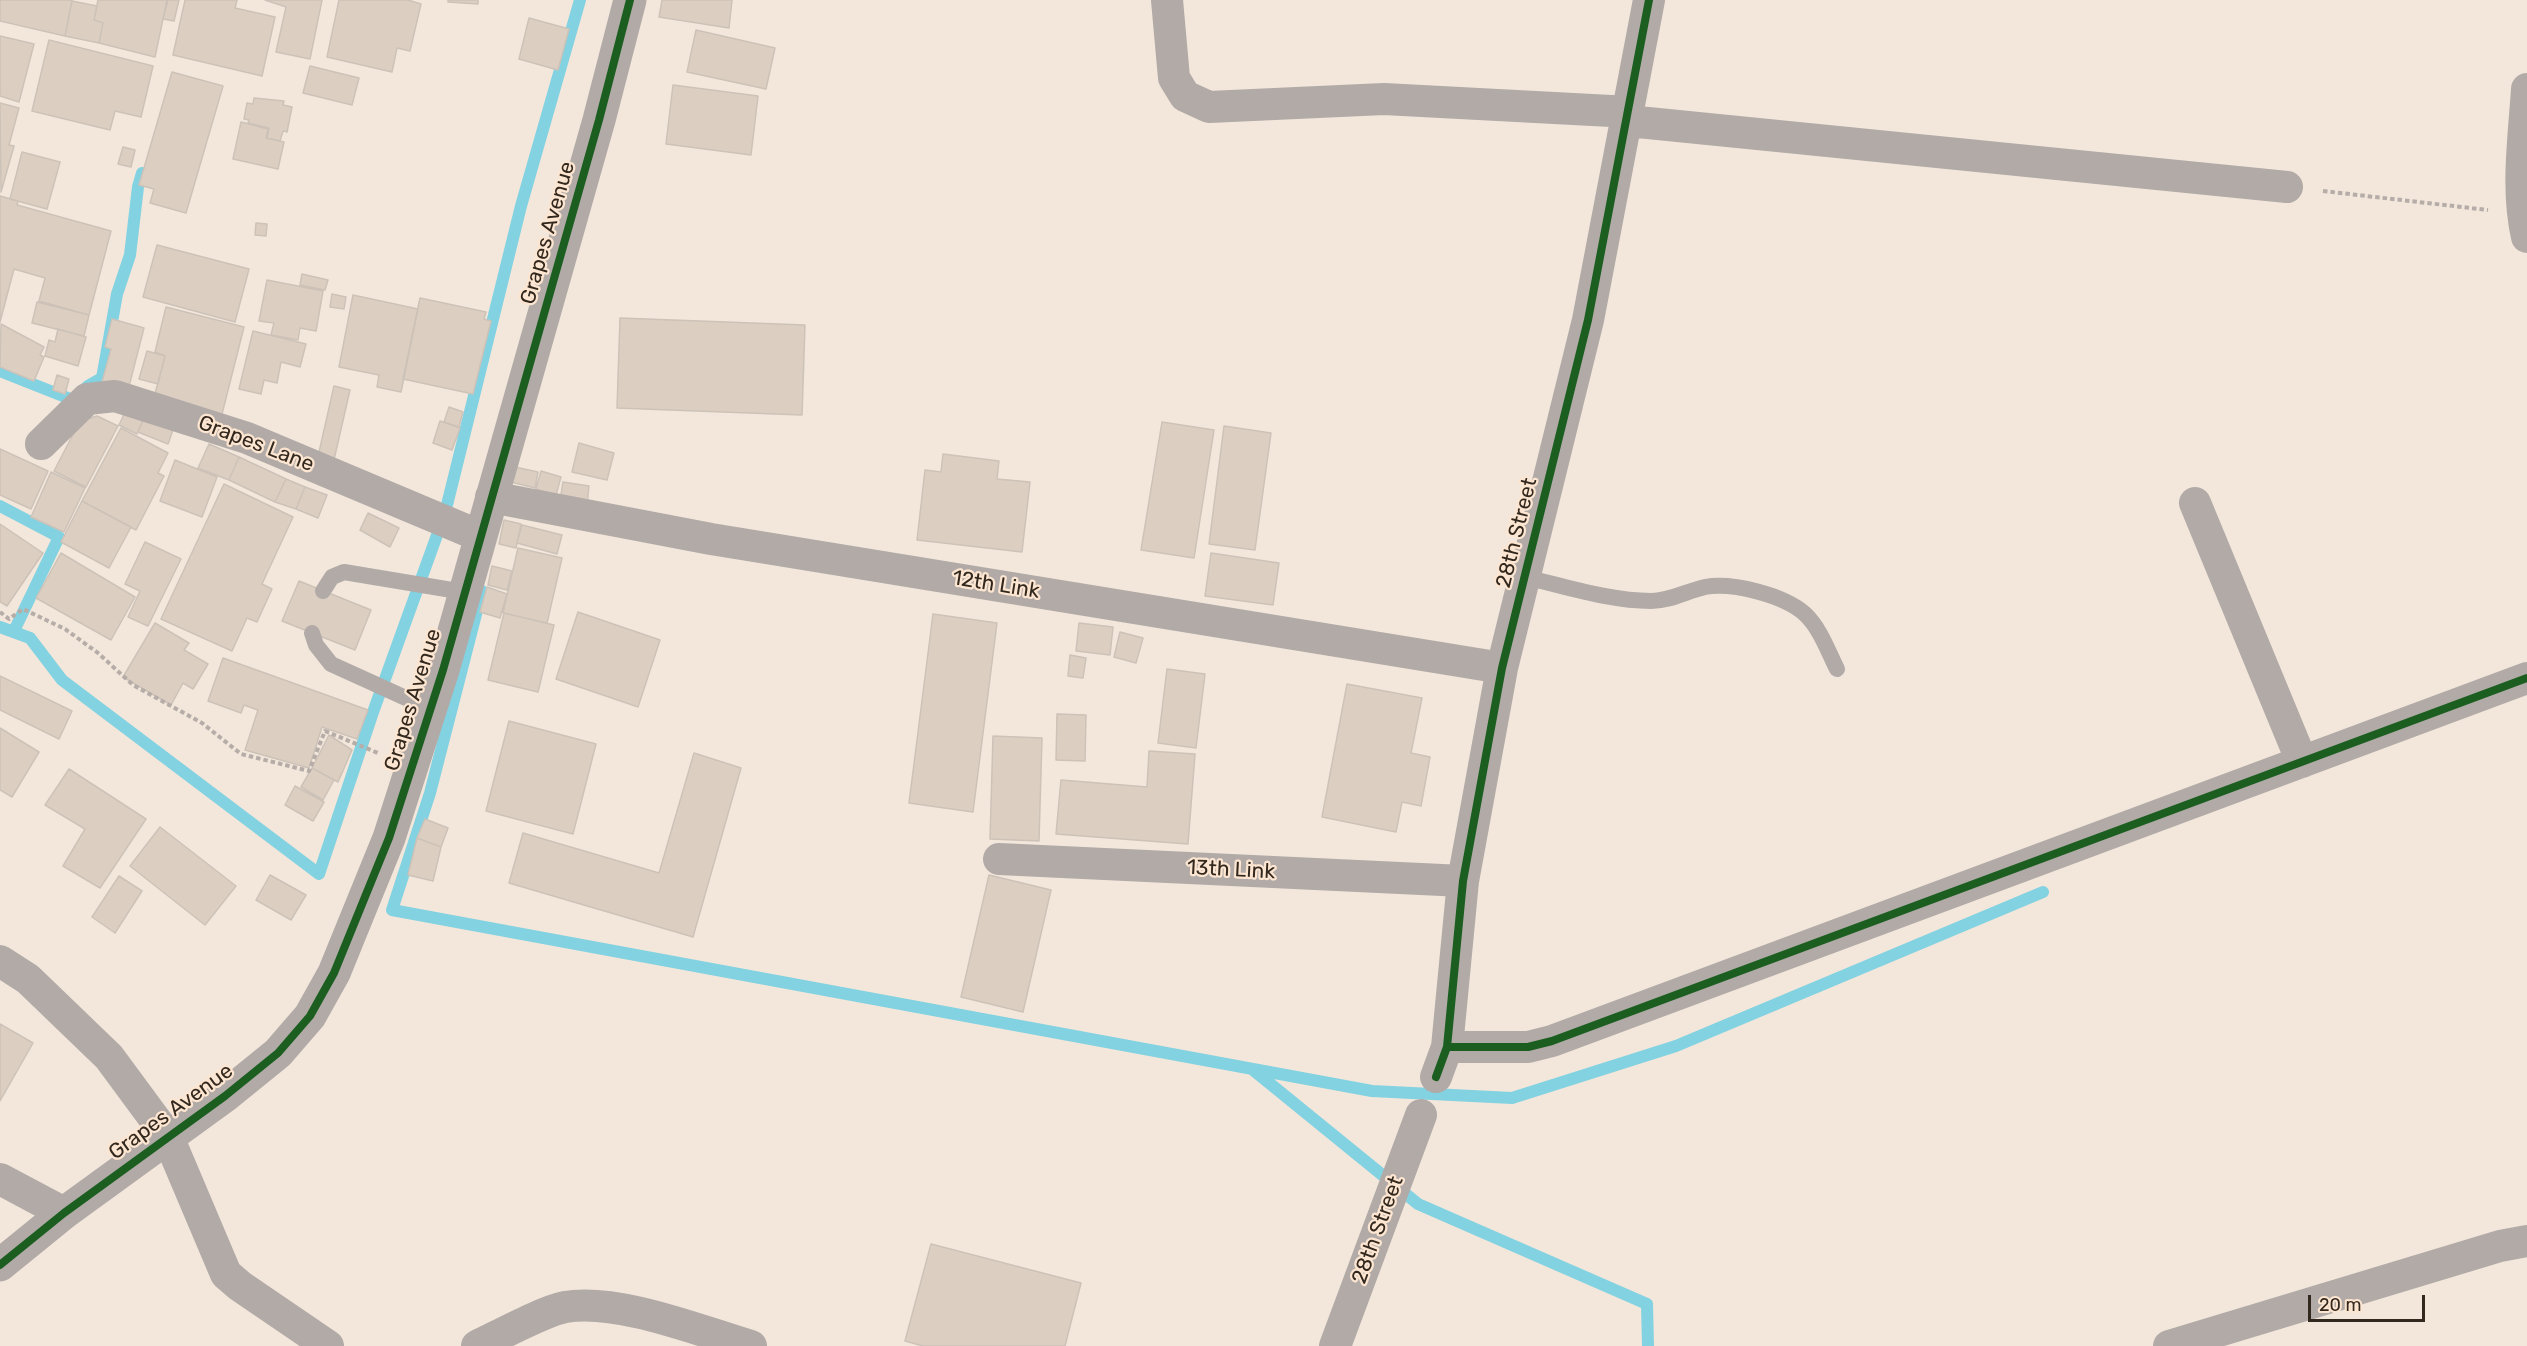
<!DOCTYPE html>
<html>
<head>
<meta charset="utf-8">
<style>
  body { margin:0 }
  #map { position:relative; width:2527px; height:1346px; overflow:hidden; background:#f3e7db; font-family:Rubik,sans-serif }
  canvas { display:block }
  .scale { position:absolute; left:2308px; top:1295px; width:117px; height:27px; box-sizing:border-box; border:3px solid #33281e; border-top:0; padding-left:8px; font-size:18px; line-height:21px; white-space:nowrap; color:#33281e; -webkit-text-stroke:4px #fde6d1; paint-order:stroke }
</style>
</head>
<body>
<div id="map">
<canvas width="2527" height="1346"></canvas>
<div class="scale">20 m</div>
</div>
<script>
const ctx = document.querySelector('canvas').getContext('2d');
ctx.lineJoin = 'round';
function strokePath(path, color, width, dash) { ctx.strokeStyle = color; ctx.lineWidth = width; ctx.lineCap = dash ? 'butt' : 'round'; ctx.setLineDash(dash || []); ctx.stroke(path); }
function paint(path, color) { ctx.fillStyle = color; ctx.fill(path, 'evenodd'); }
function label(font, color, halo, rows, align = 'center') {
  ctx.font = font + ' Rubik,sans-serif'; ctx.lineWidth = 4.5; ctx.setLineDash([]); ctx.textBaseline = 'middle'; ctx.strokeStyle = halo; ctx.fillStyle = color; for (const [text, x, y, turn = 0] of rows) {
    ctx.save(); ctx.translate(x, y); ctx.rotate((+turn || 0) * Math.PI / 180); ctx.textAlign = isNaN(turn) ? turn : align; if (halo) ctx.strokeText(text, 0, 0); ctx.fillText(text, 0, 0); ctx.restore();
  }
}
strokePath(new Path2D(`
  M0,371l73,29 15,-14 14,-8 15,-84 13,-39 8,-68 4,-14
  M0,506l59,31 -45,94
  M482,591l-52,202 -38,117 980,181 140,7 164,-52 367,-154
  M0,627l30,11 32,42 257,194 53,-159 73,-202 76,-307 59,-206
  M1252,1069l166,135 229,100 1,42`), '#83d2e1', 12);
const building = new Path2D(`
  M0,0h72l-7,36 -65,-15z
  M98,0h69l-12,57 -56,-14 4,-20 -9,-3z
  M168,0h11l-5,21 -11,-2z
  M185,0h52l-2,8 40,9 -13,59 -89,-21z
  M265,0h57l-12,59 -34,-7 10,-45z
  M339,0h69l13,4 -11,47 -13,-3 -5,24 -65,-15z
  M448,0h30v4l-30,-2z
  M662,0h70l-3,28 -70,-11z
  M72,1l25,5 -3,14 9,3 -4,20 -34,-7z
  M529,18l40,11 -11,41 -39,-11z
  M696,30l79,18 -9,41 -79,-17z
  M0,36l34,8 -15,58 -19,-6z
  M49,40l104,26 -12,51 -26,-6 -5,19 -78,-19z
  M310,66l49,12 -7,27 -49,-12z
  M172,72l51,14 -37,127 -36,-10 4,-14 -15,-4z
  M673,85l85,11 -7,59 -85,-11z
  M254,98l30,3 -1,4 9,2 -5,25 -4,-1 -3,10 -13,-3 2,-10 -21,-5 1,-3 -5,-1 3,-16 6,1z
  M0,103l19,5 -10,37 5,1 -13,46z
  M241,122l27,7 -2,9 18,4 -6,27 -45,-10z
  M123,147l12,3 -4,17 -13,-3z
  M22,152l38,10 -13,47 -37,-10z
  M0,196l18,5 -1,4 94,26 -22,84 -50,-14 6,-23 -31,-9 -14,53z
  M256,223l11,1 -1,12 -11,-1z
  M157,245l92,24 -14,53 -92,-25z
  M302,274l26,6 -3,10 -25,-5z
  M267,280l56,11 -7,40 -16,-3 -2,12 -27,-5 3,-12 -15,-2z
  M332,294l14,3 -2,12 -14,-2z
  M353,295l65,14 -17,83 -24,-5 2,-12 -40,-8z
  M420,298l66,14 -2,7 7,2 -18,73 -70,-15z
  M37,302l52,13 -5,21 -52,-13z
  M166,307l78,20 -23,91 -68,-17 12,-45 -10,-4z
  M620,318l185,7 -3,90 -185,-7z
  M112,319l32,9 -17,66 -26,-8 10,-37 -6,-2z
  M1,324l43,23 -4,8 4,2 -10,24 -34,-14z
  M58,329l28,8 -8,29 -33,-10 4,-16 6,2z
  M253,331l53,13 -6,23 -19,-5 -4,21 -13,-3 -3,14 -22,-5z
  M147,351l18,5 -7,28 -19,-5z
  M57,375l12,4 -4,15 -12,-4z
  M334,386l16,4 -17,74 -16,-3z
  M449,407l14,5 -4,15 -15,-5z
  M126,410l18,8 -7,16 -18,-9z
  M97,416l21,10 -32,61 -32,-16 26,-50z
  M144,418l29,12 -5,14 -30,-12z
  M440,421l20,7 -8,22 -19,-7z
  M1162,422l52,8 -20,128 -53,-8z
  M1224,426l47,7 -16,117 -46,-6z
  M121,428l47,25 -10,20 6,3 -28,54 -54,-29z
  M579,443l35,10 -7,27 -35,-8z
  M209,444l30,13 -10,23 -31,-12z
  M0,449l48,22 -17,38 -31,-14z
  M943,454l56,7 -2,18 33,3 -8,70 -105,-12 8,-70 16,2z
  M239,457l47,22 -11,23 -46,-22z
  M175,460l42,17 -15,40 -42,-16z
  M515,467l23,5 -3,16 -24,-6z
  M541,471l20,6 -5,18 -20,-6z
  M51,472l34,16 -21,44 -33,-15z
  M286,479l19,8 -9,22 -21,-7z
  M563,482l26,4 -2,19 -27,-4z
  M224,484l69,33 -31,67 10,5 -15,33 -10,-4 -15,33 -71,-32z
  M305,487l22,8 -9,23 -22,-9z
  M82,501l49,26 -22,41 -48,-26z
  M368,513l31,15 -9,19 -30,-17z
  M504,520l17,4 -5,24 -17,-4z
  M0,524l43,29 -36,53 -7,-4z
  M522,525l40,10 -5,19 -40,-11z
  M145,542l36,17 -33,67 -20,-9 12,-26 -15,-7z
  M518,548l44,10 -15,65 -44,-10z
  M61,553l74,44 -24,43 -75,-42z
  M1211,553l68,10 -6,42 -68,-9z
  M492,566l20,5 -5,19 -19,-5z
  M299,581l72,29 -16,40 -73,-29z
  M487,587l20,7 -7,24 -20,-6z
  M578,612l82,28 -22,67 -82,-28z
  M504,613l50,12 -16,67 -50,-12z
  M933,614l64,9 -24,189 -64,-9z
  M155,623l34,20 -5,7 24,14 -15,25 -10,-6 -12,22 -48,-28z
  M1079,623l34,4 -3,28 -34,-4z
  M1120,632l23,6 -7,25 -22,-6z
  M1070,655l16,3 -3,20 -15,-2z
  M223,658l145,52 -11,29 -35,-12 -13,41 -64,-18 13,-40 -14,-5 -3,8 -33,-12z
  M1167,669l38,5 -9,74 -38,-5z
  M0,676l72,35 -13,28 -59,-29z
  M1347,684l75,14 -11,55 19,4 -9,49 -19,-4 -6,30 -74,-15z
  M1057,714l29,1 -1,46 -29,-1z
  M509,721l87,23 -23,90 -87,-23z
  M0,728l39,24 -27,45 -12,-7z
  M329,735l23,15 -14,32 -26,-14z
  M993,736l49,2 -3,103 -49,-2z
  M1149,751l46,3 -7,90 -132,-10 5,-54 86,7z
  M694,753l47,15 -48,169 -184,-54 14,-50 136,40z
  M312,768l22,12 -11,20 -22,-13z
  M69,769l77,50 -46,69 -37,-22 22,-37 -40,-24z
  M295,786l29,16 -11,19 -28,-16z
  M425,819l23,9 -7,19 -24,-9z
  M160,827l76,59 -31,39 -75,-59z
  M417,838l24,9 -8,34 -25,-6z
  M270,875l36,20 -15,25 -35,-20z
  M989,875l62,15 -28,122 -62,-15z
  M119,876l23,15 -27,42 -23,-16z
  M0,1024l33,19 -33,58z
  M931,1244l150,39 -16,63h-142l-18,-5z`);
paint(building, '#dccfc2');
strokePath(building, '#cdc2b8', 1.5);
strokePath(new Path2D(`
  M2323,191l165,19
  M0,612l9,7 14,-10 42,20 33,24 35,32 69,38 39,31 68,17 16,-40 53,22`), '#b6ada8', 4, [4.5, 3]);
strokePath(new Path2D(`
  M1524,577c41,9 85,24 127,24 19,0 36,-10 54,-14 27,-5 79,8 100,27 15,14 23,37 32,55
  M323,591l9,-14 12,-5 120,20
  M312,633l4,12 15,19 99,45`), '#b1aaa7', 16);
strokePath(new Path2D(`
  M1167,0l7,78 11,18 24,11 175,-8 246,13
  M2527,89c-3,48 -11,100 0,148
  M1628,121l659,66
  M41,444l46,-45 28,-3 132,42 233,98
  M491,497l220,42 791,129
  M2195,503l107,259
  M999,859l464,22
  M0,961l28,18 81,78 59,80 58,137 14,12 88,60
  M1447,1047h81l24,-6 975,-363
  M1436,1077l11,-30 16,-166 39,-213 86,-348 61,-320
  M0,1179l64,34
  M477,1346c21,-10 67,-35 88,-39 53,-9 135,24 186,39
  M1335,1346l86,-231
  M2169,1346l331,-100 27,-5`), '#b1aaa7', 32);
strokePath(new Path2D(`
  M0,1265l64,-52 161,-117 53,-43 32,-37 24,-43 55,-135 54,-168 156,-550 31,-120`), '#b1aaa7', 33);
strokePath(new Path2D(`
  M1447,1047h81l24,-6 975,-363
  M1436,1077l11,-30 16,-166 39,-213 86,-348 61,-320
  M0,1265l64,-52 161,-117 53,-43 32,-37 24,-43 55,-135 54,-168 156,-550 31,-120`), '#1b5e20', 8);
label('21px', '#33281e', '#fde6d1', [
  ["Grapes Avenue",548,233,-74],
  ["Grapes Lane",256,444,21],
  ["28th Street",1517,533,-76],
  ["12th Link",996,585,9],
  ["Grapes Avenue",413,700,-73],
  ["13th Link",1231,870,3],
  ["Grapes Avenue",171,1112,-36],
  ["28th Street",1378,1230,-70]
]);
</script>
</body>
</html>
